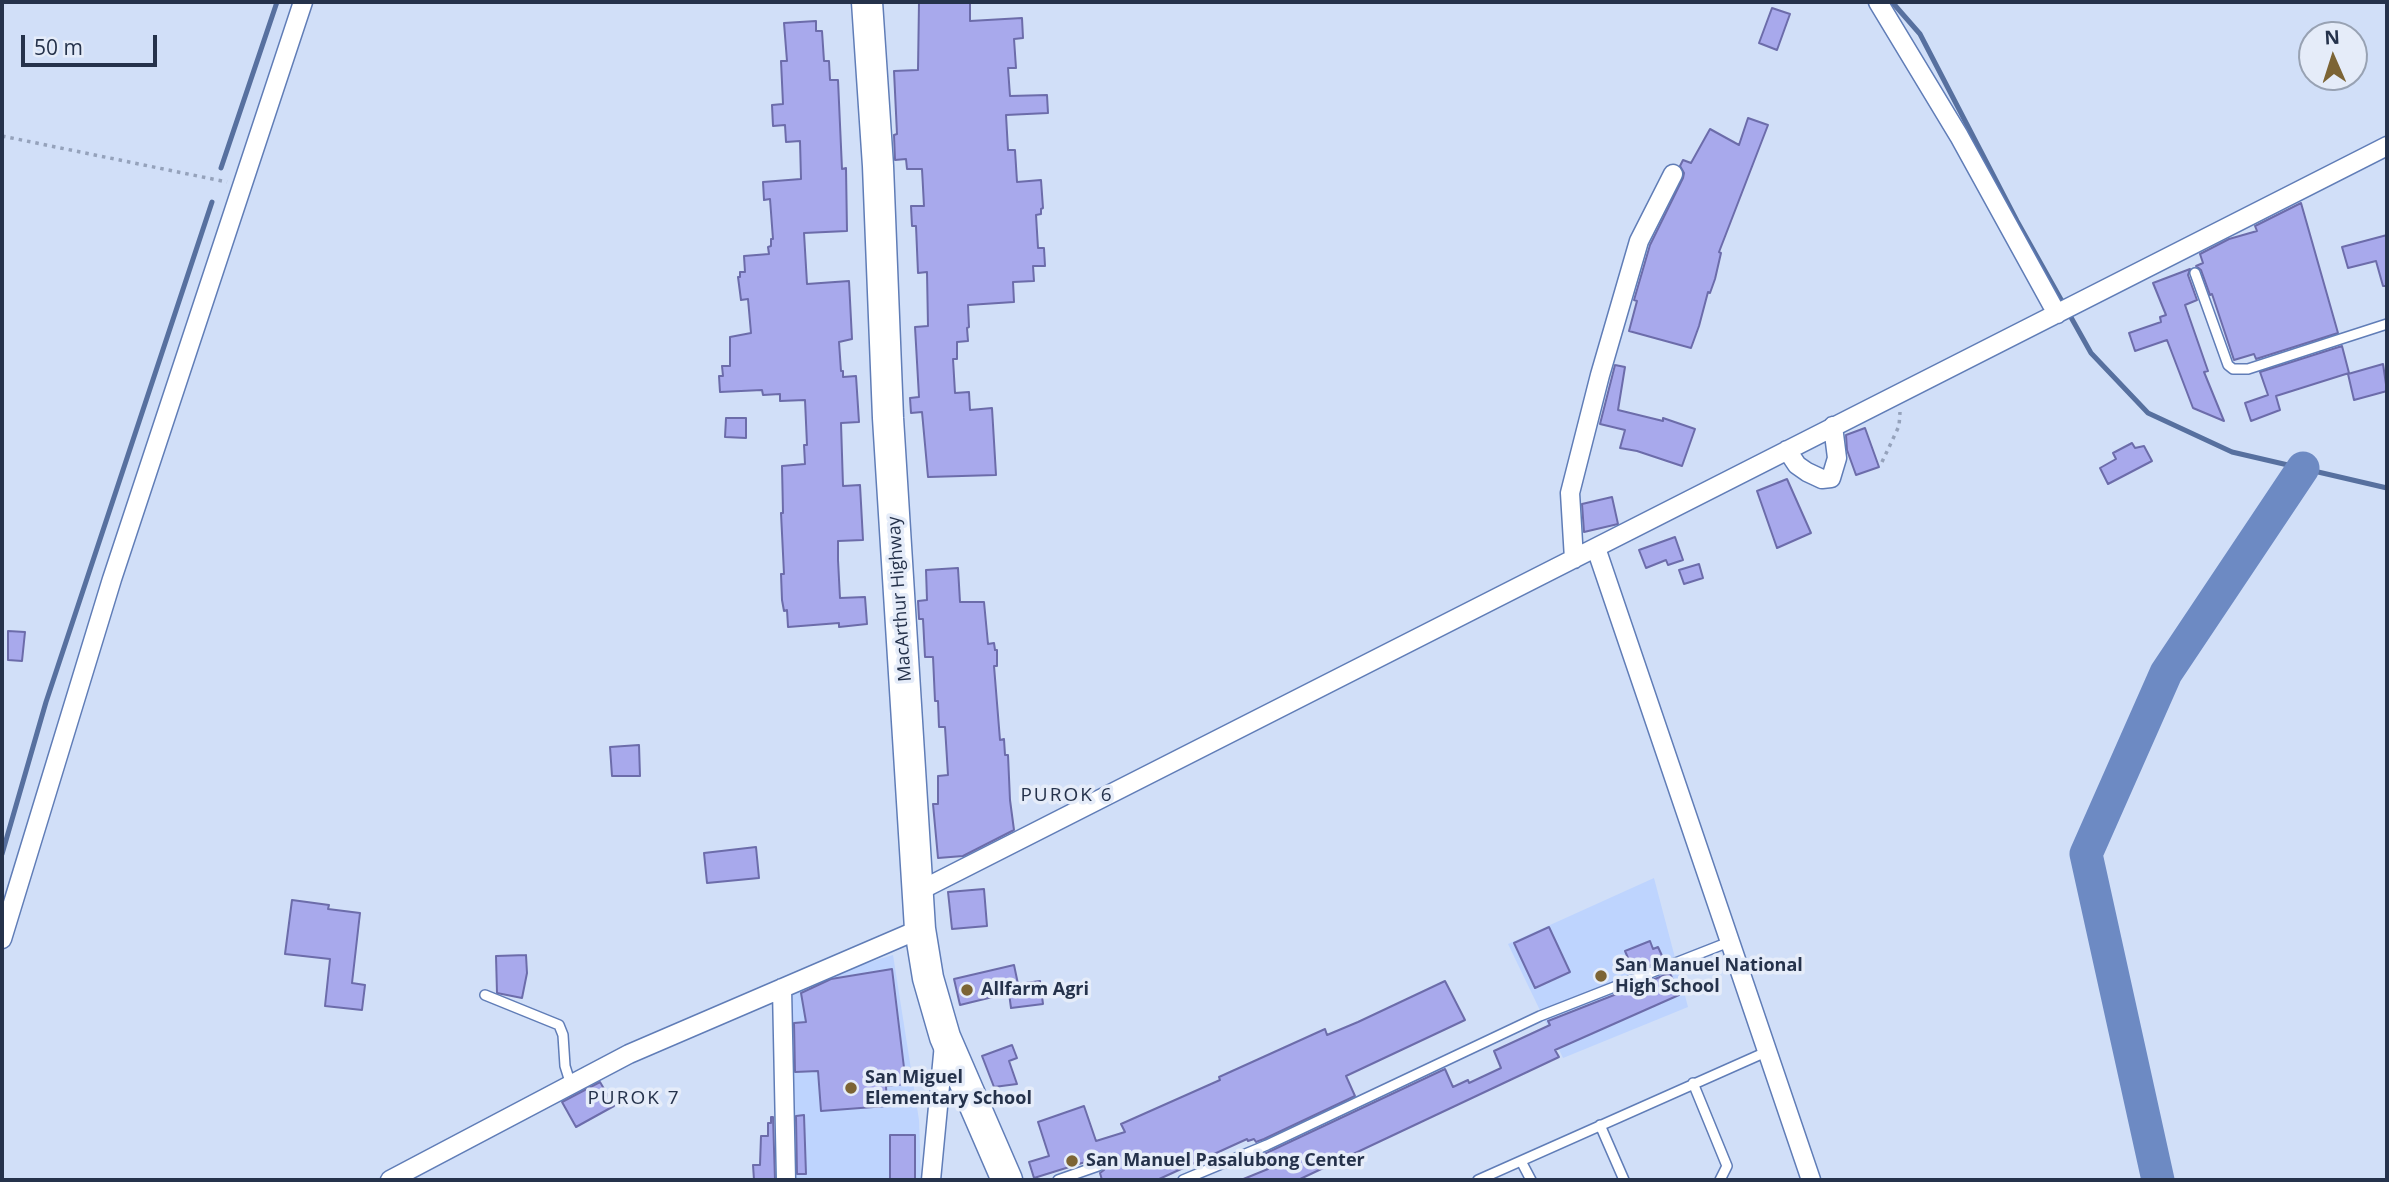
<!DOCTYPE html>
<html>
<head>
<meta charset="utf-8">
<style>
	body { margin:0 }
	#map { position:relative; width:2389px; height:1182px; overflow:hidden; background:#d1dff8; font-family:"Open Sans",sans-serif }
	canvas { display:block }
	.frame { position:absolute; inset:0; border:4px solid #25324b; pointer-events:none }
	.north { position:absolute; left:2298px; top:21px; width:70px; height:70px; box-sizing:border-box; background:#e5ecf9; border:2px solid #98a2b3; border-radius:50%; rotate:357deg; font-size:19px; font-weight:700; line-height:28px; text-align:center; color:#25324b }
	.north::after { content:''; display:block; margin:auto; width:24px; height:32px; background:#7c6435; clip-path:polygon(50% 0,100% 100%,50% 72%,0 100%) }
	.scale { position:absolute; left:21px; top:35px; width:136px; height:32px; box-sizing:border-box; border:4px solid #25324b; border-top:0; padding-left:9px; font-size:21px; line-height:24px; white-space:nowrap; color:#25324b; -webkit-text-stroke:5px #e5ecf9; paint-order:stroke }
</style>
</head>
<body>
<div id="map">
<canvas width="2389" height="1182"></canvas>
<div class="frame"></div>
<div class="north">N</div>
<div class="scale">50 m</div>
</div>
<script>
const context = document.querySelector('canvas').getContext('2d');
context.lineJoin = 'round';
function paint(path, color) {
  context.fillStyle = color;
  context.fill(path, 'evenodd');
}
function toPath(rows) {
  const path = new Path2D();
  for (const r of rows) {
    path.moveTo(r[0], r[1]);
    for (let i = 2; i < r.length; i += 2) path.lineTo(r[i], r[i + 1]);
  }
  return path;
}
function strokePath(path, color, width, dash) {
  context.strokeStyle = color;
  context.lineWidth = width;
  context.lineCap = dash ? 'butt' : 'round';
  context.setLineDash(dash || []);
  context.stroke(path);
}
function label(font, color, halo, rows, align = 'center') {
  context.font = font + ' "Open Sans",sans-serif';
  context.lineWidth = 7;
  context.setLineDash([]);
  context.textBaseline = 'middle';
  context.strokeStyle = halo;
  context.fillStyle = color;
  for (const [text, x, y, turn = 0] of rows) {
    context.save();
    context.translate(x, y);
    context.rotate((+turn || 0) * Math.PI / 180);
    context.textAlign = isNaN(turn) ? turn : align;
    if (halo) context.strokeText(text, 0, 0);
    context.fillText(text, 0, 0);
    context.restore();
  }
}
const built = toPath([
	[1654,878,1688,1007,1563,1058,1508,944],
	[893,955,919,1120,921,1180,791,1180,783,988]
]);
const stream = toPath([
	[1892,2,1920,34,2017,221,2091,353,2148,413,2232,452,2387,488],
	[221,168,277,2],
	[2,854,46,702,212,202]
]);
const river = toPath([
	[2158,1180,2086,854,2166,673,2303,468]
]);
const building = toPath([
	[919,2,970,2,970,21,1022,18,1023,38,1014,39,1016,68,1008,68,1010,96,1047,95,1048,113,1006,115,1008,150,1015,150,1017,182,1041,180,1043,208,1041,209,1041,214,1036,215,1038,248,1044,248,1045,266,1033,266,1034,281,1013,282,1014,302,968,305,969,327,967,328,968,341,957,342,957,359,953,359,955,393,969,392,970,410,992,408,996,475,928,477,922,412,911,413,910,398,919,397,915,327,928,326,927,272,918,273,916,226,912,226,911,206,924,206,922,169,907,169,906,159,895,160,894,135,897,134,894,71,918,70,919,2],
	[1772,8,1790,14,1777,50,1759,43,1772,8],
	[816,21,816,31,822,31,824,61,829,61,830,80,838,80,842,169,846,168,847,231,804,233,807,284,849,281,852,339,839,342,841,371,843,371,843,377,856,376,859,422,841,423,843,486,860,485,863,540,838,541,838,560,840,598,865,597,867,624,839,627,839,623,788,627,787,610,784,611,782,600,781,574,784,574,781,513,783,513,782,466,805,464,804,445,807,445,805,400,780,401,780,394,763,395,762,390,720,392,719,376,723,376,722,366,730,366,730,337,751,333,748,299,741,300,738,277,740,277,740,272,745,272,744,256,769,254,768,247,771,246,771,239,773,239,770,199,764,200,763,182,801,179,800,141,786,142,785,125,773,126,772,105,783,104,781,61,787,61,784,23,816,21],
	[1748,118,1768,125,1719,252,1721,253,1715,279,1710,293,1708,292,1699,326,1691,348,1629,331,1637,301,1634,300,1650,245,1683,178,1684,173,1680,166,1683,160,1691,163,1710,129,1739,145,1748,118],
	[2301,203,2338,333,2256,359,2254,354,2234,360,2212,294,2210,295,2201,270,2196,266,2203,263,2200,254,2229,239,2257,231,2255,226,2301,203],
	[2387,235,2387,286,2383,286,2376,261,2348,268,2342,247,2387,235],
	[2190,269,2188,275,2197,300,2185,305,2208,371,2204,372,2224,421,2193,408,2167,340,2135,351,2129,333,2161,322,2160,317,2166,315,2153,283,2190,269],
	[2342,346,2349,373,2276,396,2280,410,2251,421,2245,403,2268,395,2260,372,2342,346],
	[2383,364,2387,391,2354,400,2348,374,2383,364],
	[1615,365,1625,367,1618,410,1663,421,1663,418,1695,429,1682,466,1637,451,1620,448,1625,430,1600,424,1615,365],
	[726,418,746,418,746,438,725,437,726,418],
	[1865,428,1879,467,1856,475,1847,450,1846,435,1865,428],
	[2132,443,2135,448,2144,446,2152,461,2108,484,2100,468,2116,459,2113,453,2132,443],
	[1787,479,1811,533,1777,548,1757,491,1787,479],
	[1612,497,1618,524,1584,532,1582,504,1612,497],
	[1675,537,1683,560,1668,565,1666,560,1646,568,1639,550,1675,537],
	[1699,564,1703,578,1684,584,1679,570,1699,564],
	[958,568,960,602,984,602,988,644,994,643,995,650,997,650,997,666,994,666,1000,740,1004,739,1005,755,1008,755,1010,800,1014,830,963,856,938,858,933,804,938,804,938,776,948,775,945,727,939,727,938,701,935,701,933,657,925,657,923,619,919,619,918,601,927,600,926,570,958,568],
	[8,631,25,632,22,661,8,660,8,631],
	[639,745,640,776,612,776,610,747,639,745],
	[756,847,759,878,707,883,704,853,756,847],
	[984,889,987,926,952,929,948,892,984,889],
	[292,900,329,905,328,909,360,913,352,983,365,985,362,1010,325,1006,330,959,285,954,292,900],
	[1549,927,1570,972,1535,988,1514,943,1549,927],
	[1650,941,1653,949,1658,947,1664,960,1634,972,1625,951,1650,941],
	[526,955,527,973,522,998,497,993,496,956,526,955],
	[1014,965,1018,984,1040,981,1043,1004,1011,1008,1009,993,960,1005,954,979,1014,965],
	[892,969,906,1084,886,1086,887,1106,821,1111,818,1071,795,1072,794,1023,806,1022,801,993,831,979,892,969],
	[1670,973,1679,995,1555,1050,1559,1057,1298,1180,1241,1180,1268,1169,1262,1155,1445,1069,1453,1087,1468,1080,1469,1083,1501,1068,1494,1051,1550,1025,1548,1021,1670,973],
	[1445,981,1465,1020,1346,1076,1355,1096,1264,1139,1256,1142,1254,1139,1248,1141,1247,1139,1157,1180,1102,1180,1100,1173,1104,1170,1105,1164,1102,1160,1095,1159,1034,1178,1029,1162,1049,1156,1038,1122,1084,1106,1096,1141,1125,1132,1121,1124,1220,1080,1219,1077,1325,1029,1327,1035,1358,1022,1445,981],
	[1012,1045,1017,1058,1009,1061,1017,1084,994,1087,982,1056,1012,1045],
	[600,1082,614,1106,576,1127,562,1102,600,1082],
	[804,1115,806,1174,797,1174,796,1116,804,1115],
	[771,1117,773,1117,775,1180,754,1180,753,1165,760,1165,761,1136,768,1136,768,1123,771,1123,771,1117],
	[890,1135,915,1135,915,1180,890,1180,890,1135]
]);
const path = toPath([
	[2,136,227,182],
	[1882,462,1899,426,1900,412]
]);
const service = toPath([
	[2195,273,2228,365,2233,369,2248,369,2387,324],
	[485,995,559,1025,563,1035,565,1066,571,1085],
	[1693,1083,1727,1166,1720,1180],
	[1600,1125,1624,1180],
	[1521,1161,1531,1180],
	[1058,1180,1098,1166],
	[1183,1180,1267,1145,1540,1016,1729,942],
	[1478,1180,1766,1052]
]);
const minor = toPath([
	[1878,2,1959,136,2057,314],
	[1787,450,1797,465,1807,472,1822,479,1831,478,1837,458,1833,426],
	[1596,548,1811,1180],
	[1574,559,1570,493,1600,375,1639,241,1673,174],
	[917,892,2387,146],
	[2,939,112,579,303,2],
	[782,988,786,1180],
	[390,1180,629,1054,920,929],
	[931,1180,944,1044]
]);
const trunk = toPath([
	[867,2,878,166,888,418,920,929,928,978,945,1037,1007,1180]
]);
const markers = [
	[1601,976,7,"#7c6435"],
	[967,990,7,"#7c6435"],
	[851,1088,7,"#7c6435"],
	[1072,1161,7,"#7c6435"]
];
const streetNames = [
	["MacArthur Highway",900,599,-94]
];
const poiNames = [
	["San Manuel National",1615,966],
	["High School",1615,987],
	["Allfarm Agri",981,990],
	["San Miguel",865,1078],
	["Elementary School",865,1099],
	["San Manuel Pasalubong Center",1086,1161]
];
const neighbourhoodNames = [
	["PUROK 6",1067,796],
	["PUROK 7",634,1099]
];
paint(built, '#bed4fe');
strokePath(stream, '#57709f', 5);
strokePath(river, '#6d8ac3', 33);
paint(building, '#a8a9ec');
strokePath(building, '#6c6caa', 2);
strokePath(service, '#607db7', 12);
strokePath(minor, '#607db7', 21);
strokePath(trunk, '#607db7', 33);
strokePath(path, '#95a2bb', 3.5, [3.5, 5]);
strokePath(service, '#fff', 9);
strokePath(minor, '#fff', 18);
strokePath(trunk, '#fff', 30);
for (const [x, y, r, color] of markers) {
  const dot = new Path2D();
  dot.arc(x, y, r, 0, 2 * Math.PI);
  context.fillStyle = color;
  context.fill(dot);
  strokePath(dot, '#e5ecf9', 2.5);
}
label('18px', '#25324b', '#e5ecf9', streetNames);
label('bold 18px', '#25324b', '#e5ecf9', poiNames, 'left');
context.letterSpacing = '2px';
label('19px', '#25324b', '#e5ecf9', neighbourhoodNames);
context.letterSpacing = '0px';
</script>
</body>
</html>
